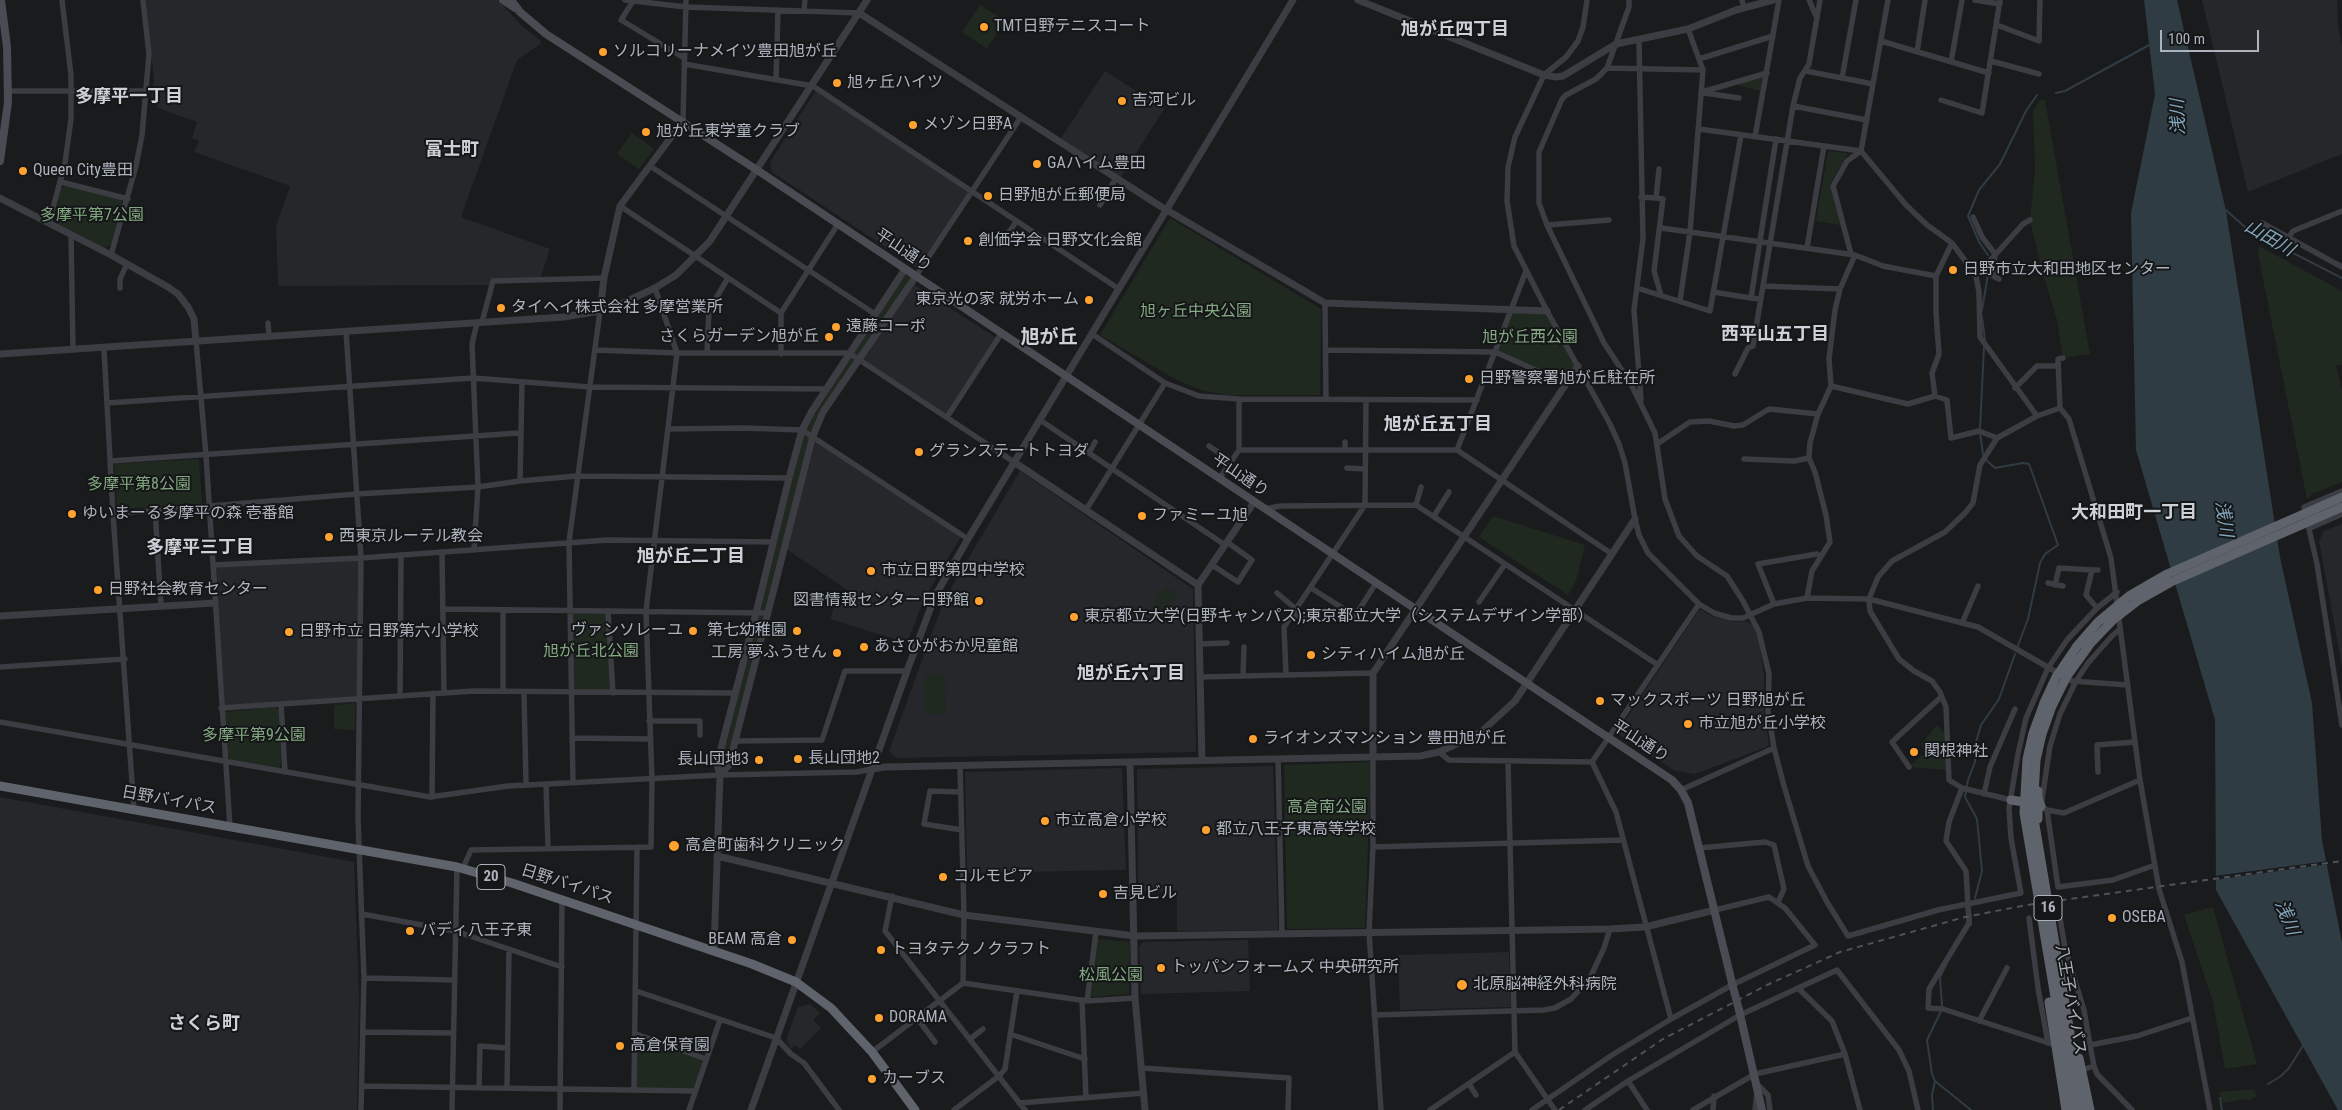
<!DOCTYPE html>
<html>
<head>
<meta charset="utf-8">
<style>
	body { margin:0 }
	#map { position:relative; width:2342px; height:1110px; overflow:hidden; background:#1a1b1d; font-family:"Roboto Condensed",sans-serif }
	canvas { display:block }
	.scale { position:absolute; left:2160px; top:30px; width:99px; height:22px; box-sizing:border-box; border:2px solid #acb3bd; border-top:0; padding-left:6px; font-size:15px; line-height:18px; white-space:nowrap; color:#acb3bd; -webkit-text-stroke:4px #151618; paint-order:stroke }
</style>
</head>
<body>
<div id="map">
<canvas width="2342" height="1110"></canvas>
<div class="scale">100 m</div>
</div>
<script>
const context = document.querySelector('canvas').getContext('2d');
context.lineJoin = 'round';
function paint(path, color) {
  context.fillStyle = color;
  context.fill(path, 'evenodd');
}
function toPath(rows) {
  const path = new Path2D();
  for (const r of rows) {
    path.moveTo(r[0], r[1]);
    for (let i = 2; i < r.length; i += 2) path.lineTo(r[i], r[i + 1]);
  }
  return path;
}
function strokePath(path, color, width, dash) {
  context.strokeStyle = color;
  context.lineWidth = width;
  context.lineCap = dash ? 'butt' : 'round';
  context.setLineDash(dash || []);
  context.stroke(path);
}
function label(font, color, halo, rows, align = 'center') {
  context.font = font + ' "Roboto Condensed","Noto Sans JP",sans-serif';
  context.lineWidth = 4;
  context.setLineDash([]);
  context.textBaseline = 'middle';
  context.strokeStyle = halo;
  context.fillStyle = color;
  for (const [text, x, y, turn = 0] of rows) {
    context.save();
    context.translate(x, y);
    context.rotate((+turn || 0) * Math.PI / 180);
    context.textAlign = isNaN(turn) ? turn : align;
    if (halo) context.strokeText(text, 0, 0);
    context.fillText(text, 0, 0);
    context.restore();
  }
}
const built = toPath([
	[146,0,498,0,523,27,541,41,540,44,517,60,461,217,550,249,540,279,493,281,490,285,278,286,276,226,290,186,194,152,199,141,192,138,197,122,158,108,151,97,154,81],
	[2202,0,2337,0,2338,26,2342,47,2342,154,2248,192],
	[1105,71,1164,109,1121,177,1061,138],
	[817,89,972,192,920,270,772,172,770,162],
	[913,284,998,339,947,417,862,361],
	[817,438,962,535,924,599,907,643,830,619,837,597,855,595,786,549],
	[1020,471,1193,589,1196,752,896,758,889,751,944,600],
	[2342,524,2342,666,2319,541,2324,531],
	[361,558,360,699,221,708,213,565],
	[1699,610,1702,610,1711,616,1735,622,1746,621,1752,624,1758,636,1764,675,1764,710,1769,746,1695,774,1675,771,1618,734,1618,731],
	[1273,766,1278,930,1177,931,1177,892,1138,891,1137,769],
	[1120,768,1122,769,1126,870,967,873,965,772],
	[0,797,354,862,359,997,357,1110,0,1110],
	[1248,940,1250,991,1141,994,1139,948,1143,942],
	[1509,952,1511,1007,1400,1010,1398,955],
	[810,1004,820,1013,813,1020,821,1028,800,1049,795,1045,791,1049,786,1040,798,1007]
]);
const green = toPath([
	[980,5,1005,21,987,49,962,32],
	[1762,77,1760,91,1734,84],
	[2040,100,2045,100,2090,354,2063,358,2057,320,2042,271,2030,220,2035,170,2033,111],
	[632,133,654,149,639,169,617,154],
	[1828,151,1848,153,1830,184,1840,225,1816,221],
	[67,186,121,199,123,204,111,245,104,248,57,223,55,219,61,188],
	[1170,218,1321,309,1320,395,1226,395,1201,390,1177,380,1100,335],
	[2259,246,2342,291,2342,365,2336,366,2342,391,2342,482,2312,494,2307,499,2258,254],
	[905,269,916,276,823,412,813,436,729,765,720,775,717,764,802,430],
	[1511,311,1547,311,1578,366,1565,383,1495,352],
	[199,459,202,504,117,509,114,464],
	[1493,516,1585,545,1576,581,1568,595,1479,537],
	[1165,586,1178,594,1159,623,1147,615],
	[570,611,608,611,613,693,572,693],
	[945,674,946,714,925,714,924,675],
	[355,703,355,730,334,729,334,705],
	[275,707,279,710,281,766,279,768,230,759,228,756,225,712],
	[1937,725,1947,736,1947,770,1909,767,1924,754,1921,744],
	[1371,762,1365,928,1287,929,1284,765],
	[2213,907,2257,1064,2225,1069,2213,1002,2184,915],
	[1097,939,1130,942,1129,994,1090,997],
	[636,1034,706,1059,695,1091,634,1090],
	[2254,1089,2257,1096,2248,1101,2246,1099,2222,1103,2219,1092]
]);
const water = toPath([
	[2144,0,2177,0,2226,211,2280,557,2312,703,2322,840,2342,943,2342,1110,2338,1110,2216,890,2215,720,2136,450,2131,213,2155,94]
]);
const pier = toPath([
	[2328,861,2329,864,2214,880,2214,876]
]);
const stream = toPath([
	[2056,93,2065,91,2151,44],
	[2226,210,2246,228,2258,235,2342,278],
	[1988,255,1979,242,1968,216,1979,190,2000,164,2026,111,2037,95],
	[1982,310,1990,263],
	[1982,317,1985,340],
	[1980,429,1984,347],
	[1980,433,1983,454],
	[1986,460,1995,468,2023,463,2029,464,2058,545,2045,554,2040,563,2028,619,2017,648],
	[1975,898,1982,871,1977,819,1965,797,1968,780,1975,762,1976,742,1981,725,1999,699,2015,654],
	[1971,925,1971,915],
	[1942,1006,1940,977,1946,965],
	[1941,1011,1927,1040,1932,1074,1935,1081,1971,1110],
	[2268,1084,2281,1076,2289,1068,2304,1044],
	[2220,1098,2222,1110],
	[1933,1110,1932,1095,1935,1081]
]);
const minor = toPath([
	[625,0,686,7,859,13],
	[1587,0,1583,27,1578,41,1566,57,1544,75,1515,137,1508,167,1507,201,1514,246,1547,311,1610,424,1619,444,1625,463,1635,519,1639,535,1648,553,1699,604,1714,613,1731,618,1743,618,1774,604,1807,598,1869,599,1978,627,2072,681,2128,685],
	[1629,0,1629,7,1607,68,1596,79,1566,95,1562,99,1539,152,1539,203,1547,225,1604,343,1631,384,1655,433,1665,499,1679,536,1697,556,1727,576,1743,601,1759,632,1769,674,1768,711,1774,748,1784,786,1808,866,1827,902,1848,936,1938,910,2021,893,2011,838,2009,808,2018,754,2026,718,2048,668,2067,640,2097,608,2117,592],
	[1742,0,1744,8],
	[1809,0,1816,16],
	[1975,0,2000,4],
	[633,1,621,20,684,58],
	[804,10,805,0],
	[1997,25,2039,41,2040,0],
	[1639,41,1643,239,1634,310,1641,400],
	[1881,41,1989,73],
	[1917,52,1925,0],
	[1699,59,1773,36],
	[1991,61,2039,74],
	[1951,62,1962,0],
	[684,64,813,86,1119,289],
	[1607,68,1703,70],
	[1806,71,1873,84],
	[1842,78,1856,0],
	[776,80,778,10],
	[8,91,147,91],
	[1702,92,1767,73],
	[1704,93,1739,98],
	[1941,100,1982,113,2000,0],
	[1793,106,1867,120],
	[683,121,686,0],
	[1699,129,1861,151,1906,205,1927,225,1952,243,1969,266,1976,276,1979,292,1980,337,2037,416,2060,408],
	[1755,137,1779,0],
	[650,166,875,314],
	[1659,169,1656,198,1663,199,1654,271,1661,295],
	[61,182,128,199],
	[1641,197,1656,198],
	[1100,205,1116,178],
	[620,206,781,313],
	[1973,217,1982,237,1995,254,1993,276,1999,279],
	[49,223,65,163,71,119,71,75,62,0],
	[2262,223,2342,267],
	[1547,225,1609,220],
	[1661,228,1855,255,1883,266,1936,276],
	[71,235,73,350],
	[2288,238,2293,231,2342,211],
	[1952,243,1936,276,1936,312,1939,354,1932,373,1935,396,1947,400,1951,438,1979,431,1997,438],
	[1000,245,1016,222],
	[1807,248,1824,146],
	[1851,254,1833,186,1847,161,1861,151,1888,0],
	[111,255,136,166,142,135,149,54,143,0],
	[916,276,1021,117],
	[1976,276,2023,224,2030,220],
	[1763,286,1840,289],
	[120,288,120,279,127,264],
	[1637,288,1710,311,1741,135],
	[1713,292,1751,298],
	[1760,299,1751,298,1776,139],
	[1680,301,1690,232,1703,70,1688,29],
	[1325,303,1326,399],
	[482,322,493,281,604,278],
	[268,323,269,336],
	[346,331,361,558,358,819,364,978,361,1110],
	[1092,334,1165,383,1199,396,1239,399,1477,400],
	[196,341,206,455,230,827],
	[104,349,113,514,134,810],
	[596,350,677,353,849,353,1014,462],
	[1326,350,1495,352,1565,383],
	[707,353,709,310,728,278],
	[781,354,781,313,838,224],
	[2063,358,2058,359,2060,408,2069,419,2111,558,2140,780,2159,889,2182,962,2210,1110],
	[1735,374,1748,348,1753,346,1793,106,1800,78,1809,64,1820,0],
	[1831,386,1908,404,1935,396],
	[2015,388,2037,366,2058,366],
	[107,403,473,378,590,387,825,389],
	[947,417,1001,334],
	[1040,420,1225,545],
	[669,429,743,428,802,430,968,539],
	[1657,444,1690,422,1709,421,1734,426,1743,425,1769,409,1818,414],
	[1209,446,1231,461],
	[1239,450,1457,450,1612,554],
	[1345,450,1345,442],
	[1457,450,1526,271],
	[1089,453,1095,442],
	[1744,459,1794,461,1809,458],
	[110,461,519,433],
	[1347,468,1365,469],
	[1219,479,1239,450,1239,399],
	[520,481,522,383],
	[2342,491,2304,507,2317,564,2342,725],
	[1416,505,1421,487],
	[1264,509,1281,506,1416,505,1658,665],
	[155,510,161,606],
	[1086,510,1165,383],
	[113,514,356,494,478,487,520,481,577,476,789,478],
	[1434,516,1449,492],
	[2310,528,2342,514],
	[474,550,478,487,472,344,477,323],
	[442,552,444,693],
	[213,565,361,558,608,540,773,542],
	[1212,565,1238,582,1252,560,1227,542],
	[2048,583,2063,586],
	[2055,585,2059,568,2092,570],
	[1311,588,1355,616,1376,583],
	[1277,593,1296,609],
	[1807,598,1812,571,1830,542,1826,515,1815,472,1809,458,1810,443,1818,414,1831,386,1829,359,1835,310,1840,289,1855,255],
	[1479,602,1505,564],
	[1774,604,1758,564,1817,554,1820,556],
	[2097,608,2086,595,2092,570,2098,570],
	[445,609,767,613],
	[503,610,503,691],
	[608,611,613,693],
	[1293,614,1307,620],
	[1962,623,1978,586],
	[2120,629,2112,636,2088,663,2076,681,2060,714,2050,746,2041,806,2047,810,2064,813,2140,780],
	[1200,644,1227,643],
	[0,667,125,659],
	[1286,674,1284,627,1365,505,1366,400],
	[1243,676,1244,647],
	[1200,677,1373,673],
	[524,692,526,785],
	[400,696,401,555],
	[281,704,285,772],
	[221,708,474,691,734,693],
	[649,721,700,721,700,735],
	[0,722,430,797,508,786,720,775,857,772,872,769],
	[572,738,649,739],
	[735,741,822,740,845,671,907,671],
	[1439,752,1449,760,1592,762],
	[1373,756,1373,847,1369,932,1381,1110],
	[1278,759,1282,933],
	[1508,761,1515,1052,1555,1110],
	[960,766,964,915,963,983],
	[1909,767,1892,742,1941,697],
	[2098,772,2097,745,2135,742],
	[573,783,569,542,600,311],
	[546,785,548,848],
	[1962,788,1949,822,1946,841,1966,871,1969,923,1929,989,1928,1008,1943,1009,2055,1045],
	[1681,790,1774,748],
	[961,792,930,791,924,824,962,830],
	[1984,794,1990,767,2015,709],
	[432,797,433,693],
	[2011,800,1962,788,1949,780,1946,707,1940,692,1932,681,1914,671,1899,659,1870,611,1869,599,1878,577,1892,561,1945,532,1965,513,1973,503,1980,465,1997,438,2037,416],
	[2047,810,2058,887,2113,880,2155,865],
	[1373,847,1623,840],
	[1699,848,1765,842,1774,845,1784,889,1778,902],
	[463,868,471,850,651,847,652,780,646,611,677,353,655,288],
	[892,896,885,931,1025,1110],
	[2059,912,2065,948,2084,1010,2090,1045],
	[362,914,455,931,562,967],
	[2029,918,2038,988,2048,1043],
	[364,978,454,980],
	[963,983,1087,1001,1135,998],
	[1798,988,1832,1021,1845,1054,1860,1110],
	[636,991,776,1038,791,1054,804,1063,839,1110],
	[1082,1000,1086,1098],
	[1087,1001,1096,932],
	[1374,1015,1544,1010,1555,1008,1571,999,1590,978,1604,948,1610,929],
	[917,1018,935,1042],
	[1671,1019,1616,812,1592,762,1699,604],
	[1979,1021,2007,968],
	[363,1032,453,1033],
	[636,1034,706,1059],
	[1010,1034,1085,1059],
	[970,1039,983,1029],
	[872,1052,963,983],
	[2094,1066,2090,1045,2137,1036,2192,1018],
	[1142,1068,1289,1078,1288,1110],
	[2082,1070,2094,1066,2097,1074,2132,1110],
	[1628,1081,1647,1110],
	[1469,1084,1476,1095],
	[1758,1085,1768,1095,1770,1110],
	[362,1086,695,1091],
	[479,1088,480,1046,507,1048],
	[507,1088,509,949],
	[634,1090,637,847],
	[1019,1103,1144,1093],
	[452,1110,457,867],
	[560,1110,562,900],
	[689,1110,720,1020],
	[954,1110,999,1076,1005,1069,1017,991],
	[1430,1110,1515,1052],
	[1532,1110,1612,1055,1671,1019,1732,985,1815,945,1785,908,1769,897,1715,910],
	[1585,1110,1628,1081,1740,1015,1837,970,1899,1050,1909,1071,1918,1110],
	[1693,1110,1755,1074,1845,1054],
	[1713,1110,1714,1096],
	[1755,1110,1757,1092]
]);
const tertiary = toPath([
	[1358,0,1544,75,1556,77,1563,76,1616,44,1688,29,1736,10,1773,0],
	[859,13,1160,206,1325,303,1547,311],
	[0,198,111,255,168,287,178,294,188,307,194,319,196,341],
	[600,311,604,278,620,206,683,121],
	[0,354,564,317,600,311,621,304,655,288,676,275,710,241,867,0],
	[1014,462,1198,585],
	[0,616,215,603],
	[1373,756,1373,673,1578,366],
	[1202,760,1198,585,1254,502],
	[1130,762,1135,998,1145,1110],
	[872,769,885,767,1420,756,1439,752,1480,733,1515,701,1635,519],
	[720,775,729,765,813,436,823,412,916,276],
	[717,856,964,915,1135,936,1610,929,1645,927,1715,910],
	[714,951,720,775,717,764,756,613,789,478,802,430,812,411,905,269],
	[751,1110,907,671,935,596,968,539,1293,0]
]);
const secondary = toPath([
	[503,0,515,8],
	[511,0,520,12,546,34,757,170,1672,780,1681,790,1688,803,1733,987],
	[0,161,8,102,7,47,1,0],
	[1739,1010,1762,1110]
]);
const trunk = toPath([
	[2044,703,2033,733,2027,759,2024,813,2074,1110],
	[2052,706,2042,734,2036,760,2033,813,2083,1110],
	[0,786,457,867,512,883,752,964,796,982,831,1008,872,1052,915,1110],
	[2038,791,2038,798,2041,806,2038,810,2038,819],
	[2011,800,2024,802],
	[2049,1002,2066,1110],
	[2079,1058,2090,1110]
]);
const rail = toPath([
	[1559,1110,1663,1039,1767,985,1840,952,1965,917,2027,905,2342,861]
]);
const secondaryBridge = toPath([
	[1733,987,1739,1010]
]);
const trunkBridge = toPath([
	[2044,703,2056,677,2077,646,2098,622,2129,596,2167,574,2342,497],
	[2052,706,2067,676,2090,644,2113,620,2139,600,2171,582,2342,507]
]);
const markers = [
	[984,27,5,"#ffa230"],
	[603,52,5,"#ffa230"],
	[837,83,5,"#ffa230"],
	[1122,101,5,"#ffa230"],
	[913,125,5,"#ffa230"],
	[646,132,5,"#ffa230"],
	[1037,164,5,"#ffa230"],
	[23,171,5,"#ffa230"],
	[988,196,5,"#ffa230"],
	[968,241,5,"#ffa230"],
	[1953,270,5,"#ffa230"],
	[1089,300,5,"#ffa230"],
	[501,308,5,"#ffa230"],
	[836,327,5,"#ffa230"],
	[829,337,5,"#ffa230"],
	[1469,379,5,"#ffa230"],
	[919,452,5,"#ffa230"],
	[72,514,5,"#ffa230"],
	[1142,516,5,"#ffa230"],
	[329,537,5,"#ffa230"],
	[871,571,5,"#ffa230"],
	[98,590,5,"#ffa230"],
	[979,601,5,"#ffa230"],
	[1074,617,5,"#ffa230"],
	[693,631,5,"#ffa230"],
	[797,631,5,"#ffa230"],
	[289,632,5,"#ffa230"],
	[864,647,5,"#ffa230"],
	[837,653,5,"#ffa230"],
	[1311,655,5,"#ffa230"],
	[1600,701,5,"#ffa230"],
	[1688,724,5,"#ffa230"],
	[1253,739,5,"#ffa230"],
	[1914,752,5,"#ffa230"],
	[798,759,5,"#ffa230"],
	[759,760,5,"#ffa230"],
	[1045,821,5,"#ffa230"],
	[1206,830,5,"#ffa230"],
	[674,846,6,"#ffa230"],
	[943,877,5,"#ffa230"],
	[1103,894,5,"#ffa230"],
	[2112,918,5,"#ffa230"],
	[410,931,5,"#ffa230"],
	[792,940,5,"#ffa230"],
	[881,950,5,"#ffa230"],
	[1161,968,5,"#ffa230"],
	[1462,985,6,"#ffa230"],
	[879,1018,5,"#ffa230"],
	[620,1046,5,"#ffa230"],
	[872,1079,5,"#ffa230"]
];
const shields = [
	[491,877,28],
	[2048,908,28]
];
const shieldNames = [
	["20",491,877],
	["16",2048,908]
];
const poiNames = [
	["TMT日野テニスコート",994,27],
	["ソルコリーナメイツ豊田旭が丘",613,52],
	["旭ヶ丘ハイツ",847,83],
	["吉河ビル",1132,101],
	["メゾン日野A",923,125],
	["旭が丘東学童クラブ",656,132],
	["GAハイム豊田",1047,164],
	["Queen City豊田",33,171],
	["日野旭が丘郵便局",998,196],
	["創価学会 日野文化会館",978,241],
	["日野市立大和田地区センター",1963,270],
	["東京光の家 就労ホーム",1079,300,"right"],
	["タイヘイ株式会社 多摩営業所",511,308],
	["遠藤コーポ",846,327],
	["さくらガーデン旭が丘",819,337,"right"],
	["日野警察署旭が丘駐在所",1479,379],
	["グランステートトヨダ",929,452],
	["ゆいまーる多摩平の森 壱番館",82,514],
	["ファミーユ旭",1152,516],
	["西東京ルーテル教会",339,537],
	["市立日野第四中学校",881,571],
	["日野社会教育センター",108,590],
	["図書情報センター日野館",969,601,"right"],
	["東京都立大学(日野キャンパス);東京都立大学（システムデザイン学部）",1084,617],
	["ヴァンソレーユ",683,631,"right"],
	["第七幼稚園",787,631,"right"],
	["日野市立 日野第六小学校",299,632],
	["あさひがおか児童館",874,647],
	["工房 夢ふうせん",827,653,"right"],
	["シティハイム旭が丘",1321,655],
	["マックスポーツ 日野旭が丘",1610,701],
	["市立旭が丘小学校",1698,724],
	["ライオンズマンション 豊田旭が丘",1263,739],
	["関根神社",1924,752],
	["長山団地2",808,759],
	["長山団地3",749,760,"right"],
	["市立高倉小学校",1055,821],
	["都立八王子東高等学校",1216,830],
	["高倉町歯科クリニック",685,846],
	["コルモピア",953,877],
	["吉見ビル",1113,894],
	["OSEBA",2122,918],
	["バディ八王子東",420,931],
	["BEAM 高倉",782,940,"right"],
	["トヨタテクノクラフト",891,950],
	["トッパンフォームズ 中央研究所",1171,968],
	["北原脳神経外科病院",1473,985],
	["DORAMA",889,1018],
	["高倉保育園",630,1046],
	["カーブス",882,1079]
];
const parkNames = [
	["多摩平第7公園",92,216],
	["旭ヶ丘中央公園",1196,312],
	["旭が丘西公園",1530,338],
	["多摩平第8公園",139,485],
	["旭が丘北公園",591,652],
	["多摩平第9公園",254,736],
	["高倉南公園",1327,808],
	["松風公園",1111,976]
];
const streetNames = [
	["平山通り",903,251,34],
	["平山通り",1240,476,34],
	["平山通り",1640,742,33],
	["日野バイパス",169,801,10],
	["日野バイパス",567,885,18],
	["八王子バイパス",2070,1000,80]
];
const neighbourhoodNames = [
	["旭が丘四丁目",1455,30],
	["多摩平一丁目",129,97],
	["富士町",452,150],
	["西平山五丁目",1775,335],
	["旭が丘五丁目",1438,425],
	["大和田町一丁目",2134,513],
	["多摩平三丁目",200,548],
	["旭が丘二丁目",691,557],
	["旭が丘六丁目",1131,674],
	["さくら町",204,1024]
];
const waterNames = [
	["浅川",2179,117,-92],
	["山田川",2269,239,30],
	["浅川",2223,519,82],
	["浅川",2286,918,68]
];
const quarterNames = [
	["旭が丘",1049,338]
];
paint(built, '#26272a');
paint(green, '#202920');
paint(water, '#2f3c43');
paint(pier, '#1a1b1d');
strokePath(stream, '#2f3c43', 2);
strokePath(minor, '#3b3d42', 5.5);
strokePath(tertiary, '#3b3d42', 7);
strokePath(secondary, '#494c52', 8);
strokePath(trunk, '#5f636b', 9);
strokePath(rail, '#4e5157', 2, [6, 5]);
strokePath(secondaryBridge, '#494c52', 8);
strokePath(trunkBridge, '#5f636b', 9);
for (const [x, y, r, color] of markers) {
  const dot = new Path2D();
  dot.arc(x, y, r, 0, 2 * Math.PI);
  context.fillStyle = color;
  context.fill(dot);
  strokePath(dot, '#151618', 2);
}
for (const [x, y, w] of shields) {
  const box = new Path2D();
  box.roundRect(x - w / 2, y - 12.5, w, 25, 4);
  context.fillStyle = '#151618';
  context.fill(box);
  strokePath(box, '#acb3bd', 1);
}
label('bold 15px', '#acb3bd', null, shieldNames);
label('16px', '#acb3bd', '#151618', poiNames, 'left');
label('16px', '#84a982', '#151618', parkNames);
label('16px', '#acb3bd', '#151618', streetNames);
label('bold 18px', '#cdd2d9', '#151618', neighbourhoodNames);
label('italic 18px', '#81a6ba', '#151618', waterNames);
label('bold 19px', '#cdd2d9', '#151618', quarterNames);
</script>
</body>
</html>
